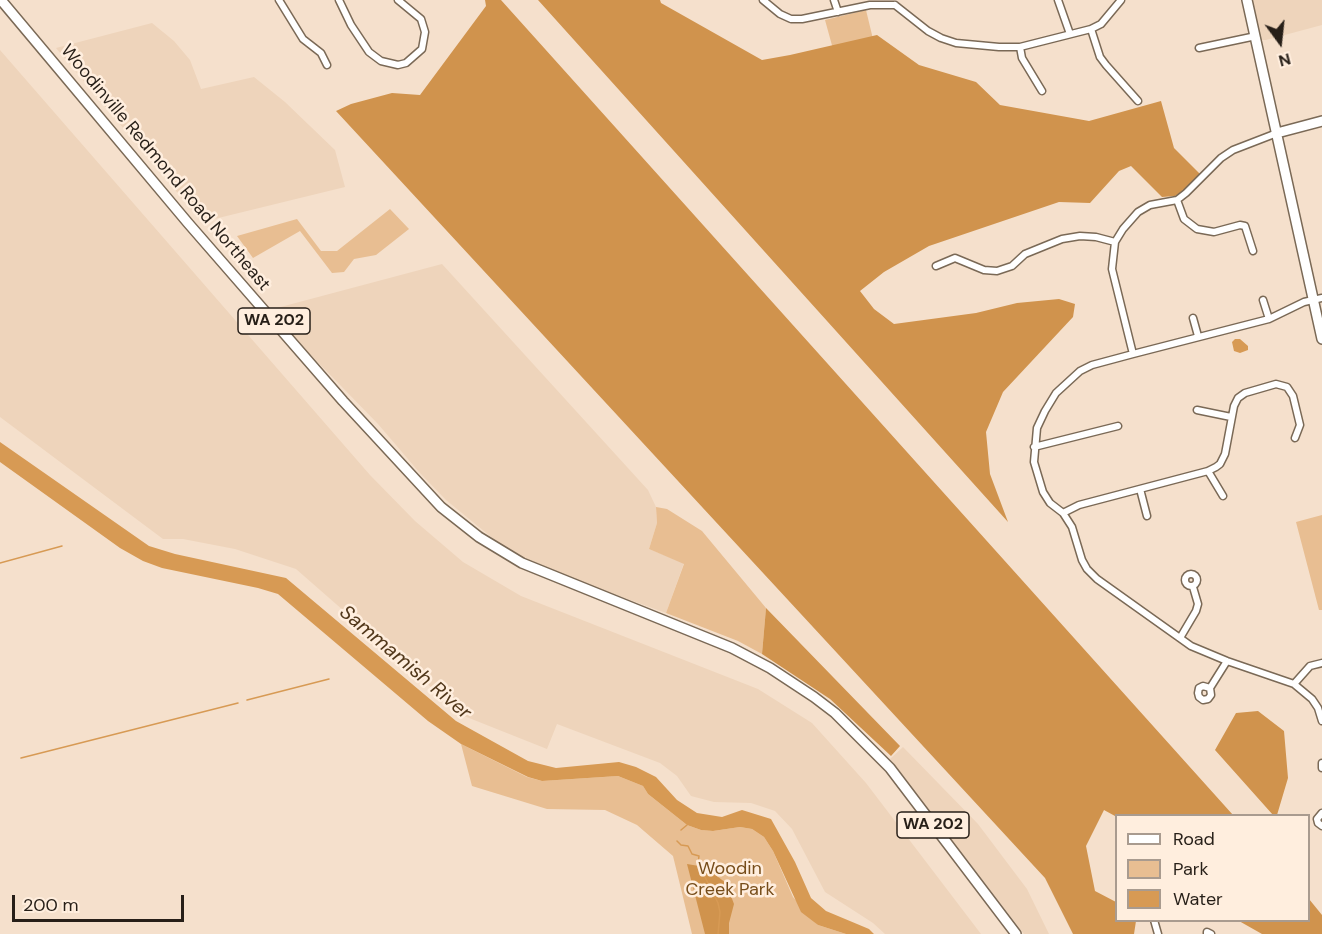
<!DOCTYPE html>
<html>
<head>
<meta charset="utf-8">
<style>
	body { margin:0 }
	#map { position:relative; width:1322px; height:934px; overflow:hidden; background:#f5e0cc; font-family:"DM Sans",sans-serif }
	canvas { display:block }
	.legend { position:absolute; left:1115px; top:814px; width:195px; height:108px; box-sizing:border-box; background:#ffeede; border:2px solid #a99b8f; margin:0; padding:8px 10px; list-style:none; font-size:18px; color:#271f18 }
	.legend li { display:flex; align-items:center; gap:12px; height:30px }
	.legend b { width:30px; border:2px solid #a99b8f }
	.north { position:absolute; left:1250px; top:12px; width:60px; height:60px; -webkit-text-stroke:4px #ffeede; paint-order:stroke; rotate:165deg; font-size:16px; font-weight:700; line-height:24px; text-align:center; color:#271f18 }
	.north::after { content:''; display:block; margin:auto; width:21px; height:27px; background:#271f18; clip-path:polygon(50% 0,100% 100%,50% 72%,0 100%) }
	.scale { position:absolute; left:12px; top:895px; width:172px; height:27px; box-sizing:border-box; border:3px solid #271f18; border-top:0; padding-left:8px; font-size:18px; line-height:21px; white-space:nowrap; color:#271f18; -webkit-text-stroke:4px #ffeede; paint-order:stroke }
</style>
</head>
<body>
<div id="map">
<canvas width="1322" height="934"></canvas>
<ul class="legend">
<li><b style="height:8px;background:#fff"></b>Road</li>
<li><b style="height:16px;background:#e8be92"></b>Park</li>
<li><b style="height:16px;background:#d79a54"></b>Water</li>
</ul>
<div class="north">N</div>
<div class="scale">200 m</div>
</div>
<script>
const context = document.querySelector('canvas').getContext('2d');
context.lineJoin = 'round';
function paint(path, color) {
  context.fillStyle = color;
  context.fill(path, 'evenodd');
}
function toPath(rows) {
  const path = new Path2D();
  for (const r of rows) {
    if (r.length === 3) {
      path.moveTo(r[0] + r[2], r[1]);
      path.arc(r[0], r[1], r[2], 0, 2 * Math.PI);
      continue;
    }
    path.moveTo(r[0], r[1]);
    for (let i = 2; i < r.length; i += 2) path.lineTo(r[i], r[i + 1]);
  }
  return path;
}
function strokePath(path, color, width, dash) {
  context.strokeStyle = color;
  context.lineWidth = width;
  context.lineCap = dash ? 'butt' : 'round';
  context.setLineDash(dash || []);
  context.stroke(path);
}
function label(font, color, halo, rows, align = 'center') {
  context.font = font + ' "DM Sans",sans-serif';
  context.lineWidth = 5;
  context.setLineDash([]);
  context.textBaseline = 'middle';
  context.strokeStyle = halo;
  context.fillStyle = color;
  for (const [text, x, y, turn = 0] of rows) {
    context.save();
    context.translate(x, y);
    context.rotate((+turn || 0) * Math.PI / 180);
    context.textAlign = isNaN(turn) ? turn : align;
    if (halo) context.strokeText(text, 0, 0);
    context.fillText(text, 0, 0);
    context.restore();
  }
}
const built = toPath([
	[1247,0,1322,0,1322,25,1266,40,1257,40],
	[152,23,174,41,190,60,201,89,254,77,285,102,335,150,345,187,202,222,56,48],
	[0,50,370,475,415,521,463,562,521,596,758,689,812,723,866,783,981,934,885,934,873,923,825,892,792,829,775,811,751,803,714,802,691,796,677,776,660,763,557,724,547,749,464,716,296,569,235,549,183,539,163,539,0,417],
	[442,264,648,490,656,507,657,523,649,549,684,563,666,613,581,582,525,558,501,545,446,500,419,472,378,424,305,349,273,309],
	[903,747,978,824,1027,889,1049,934,1024,934,890,759]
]);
const green = toPath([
	[866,10,873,39,833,49,825,20],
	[390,209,409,229,376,255,354,259,344,272,332,273,300,231,253,258,237,236,297,219,321,251,337,251],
	[656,507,667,509,702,531,766,608,762,654,738,641,666,613,684,564,649,549,657,523],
	[1322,515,1322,610,1319,610,1296,522],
	[461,744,527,777,542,781,618,776,643,786,648,794,687,825,701,830,713,831,740,827,752,829,764,837,773,851,793,897,818,925,846,934,692,934,673,856,637,825,605,810,547,809,472,786]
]);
const forest = toPath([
	[485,0,501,0,1233,815,1116,816,1116,820,1115,816,1104,810,1086,846,1095,891,1116,902,1116,920,1136,921,1134,934,1073,934,1045,878,336,111,351,104,392,93,420,95,486,6],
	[538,0,660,0,661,3,762,60,790,55,877,35,919,65,976,82,1000,105,1089,121,1161,101,1174,148,1200,174,1186,190,1175,196,1162,197,1131,166,1119,171,1090,203,1059,202,929,246,884,272,860,291,874,309,894,324,976,313,1017,303,1059,299,1075,304,1073,317,1003,392,986,432,990,474,1008,522],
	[766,608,900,746,891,756,830,699,762,654],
	[1258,711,1284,731,1288,778,1277,815,1273,815,1215,750,1236,713],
	[687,864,705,867,726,883,734,904,729,923,729,934,705,934],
	[1309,899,1322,915,1322,934,1262,934,1239,921,1308,920]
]);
const water = toPath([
	[1235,339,1240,339,1248,346,1248,350,1240,353,1234,351,1232,342],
	[0,442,149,546,175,554,286,578,456,721,528,761,556,768,619,762,636,767,656,777,677,800,697,813,722,817,742,810,771,819,795,862,811,898,826,911,869,929,874,934,846,934,818,925,801,912,773,851,764,837,752,829,740,827,713,831,701,830,687,825,648,794,643,786,618,776,542,781,528,777,461,744,428,721,278,594,258,588,162,568,143,561,120,548,0,462]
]);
const stream = toPath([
	[0,563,62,546],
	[247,700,329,679],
	[21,758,238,703],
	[681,830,687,825],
	[677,841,681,845,688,846,692,854,699,856,698,863,718,903,720,912,718,934]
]);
const street = toPath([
	[279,0,303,39,321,53,327,65],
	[339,0,351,25,369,52,381,61,398,65,406,63,422,49,425,32,421,19,398,0],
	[763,0,780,14,791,19,802,19,870,5,895,5],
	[834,0,838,12],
	[1058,0,1070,34],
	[895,5,928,31,941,38,956,43,999,47,1020,47,1091,29,1101,24,1121,0],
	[1091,29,1100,57,1106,65,1138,101],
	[1020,47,1022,58,1042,91],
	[1199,48,1256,36],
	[1177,200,1184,219,1197,229,1214,232,1240,225,1245,226,1253,251],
	[936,266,955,258,984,270,997,271,1012,266,1025,254,1062,239,1080,236,1096,237,1115,242],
	[1322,298,1304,302,1269,319,1133,354,1092,365,1080,371,1056,393,1045,411,1037,428,1034,462,1043,492,1050,503,1063,513,1072,527,1082,560,1087,569,1097,579,1191,646,1227,661,1294,684,1312,699,1318,708,1322,721],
	[1263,300,1269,319],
	[1193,318,1198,336],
	[1133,354,1112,269,1115,242,1123,229,1138,212,1150,205,1177,200,1186,193,1221,158,1233,150,1277,133],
	[1197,410,1231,417],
	[1034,447,1118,426],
	[1208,471,1223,496],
	[1140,489,1147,516],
	[1063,513,1079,505,1208,471,1216,467,1220,464,1225,454,1234,406,1238,398,1245,393,1276,384,1287,387,1293,396,1300,425,1295,438],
	[1191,580,6],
	[1180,638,1196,611,1198,604,1193,587],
	[1294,684,1310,666,1322,663],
	[1210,688,1211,695,1208,699,1203,700,1199,697,1198,693,1199,688,1203,686,1210,688,1227,661],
	[1322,763,1322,768],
	[1322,813,1317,819,1318,823,1322,826],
	[1154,920,1158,934],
	[1207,934,1207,932,1211,934]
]);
const secondary = toPath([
	[1247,0,1322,339],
	[1277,133,1322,121]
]);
const primary = toPath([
	[1,0,188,223,343,401,441,507,479,537,522,563,732,648,770,668,814,697,835,713,890,768,1016,934]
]);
const shields = [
	[274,321,72],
	[933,825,72]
];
const shieldNames = [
	["WA 202",274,321],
	["WA 202",933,825]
];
const streetNames = [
	["Woodinville Redmond Road Northeast",165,168,50]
];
const parkNames = [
	["Woodin",730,869],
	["Creek Park",730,890]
];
const waterNames = [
	["Sammamish River",405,663,40]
];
paint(built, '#eed4bb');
paint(green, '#e8be92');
paint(forest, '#d0934d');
paint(water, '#d79a54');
strokePath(stream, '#d79a54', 1.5);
strokePath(street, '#7a6956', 9);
strokePath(secondary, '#7a6956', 12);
strokePath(primary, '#7a6956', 12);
strokePath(street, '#fff', 6);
strokePath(secondary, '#fff', 9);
strokePath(primary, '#fff', 9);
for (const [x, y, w] of shields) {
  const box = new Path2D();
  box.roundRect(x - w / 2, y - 13, w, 26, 4.5);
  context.fillStyle = '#ffeede';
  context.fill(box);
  strokePath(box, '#271f18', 1.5);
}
label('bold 16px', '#271f18', null, shieldNames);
label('18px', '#271f18', '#ffeede', streetNames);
label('18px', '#774d1a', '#ffeede', parkNames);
label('italic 20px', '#52381b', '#ffeede', waterNames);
</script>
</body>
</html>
